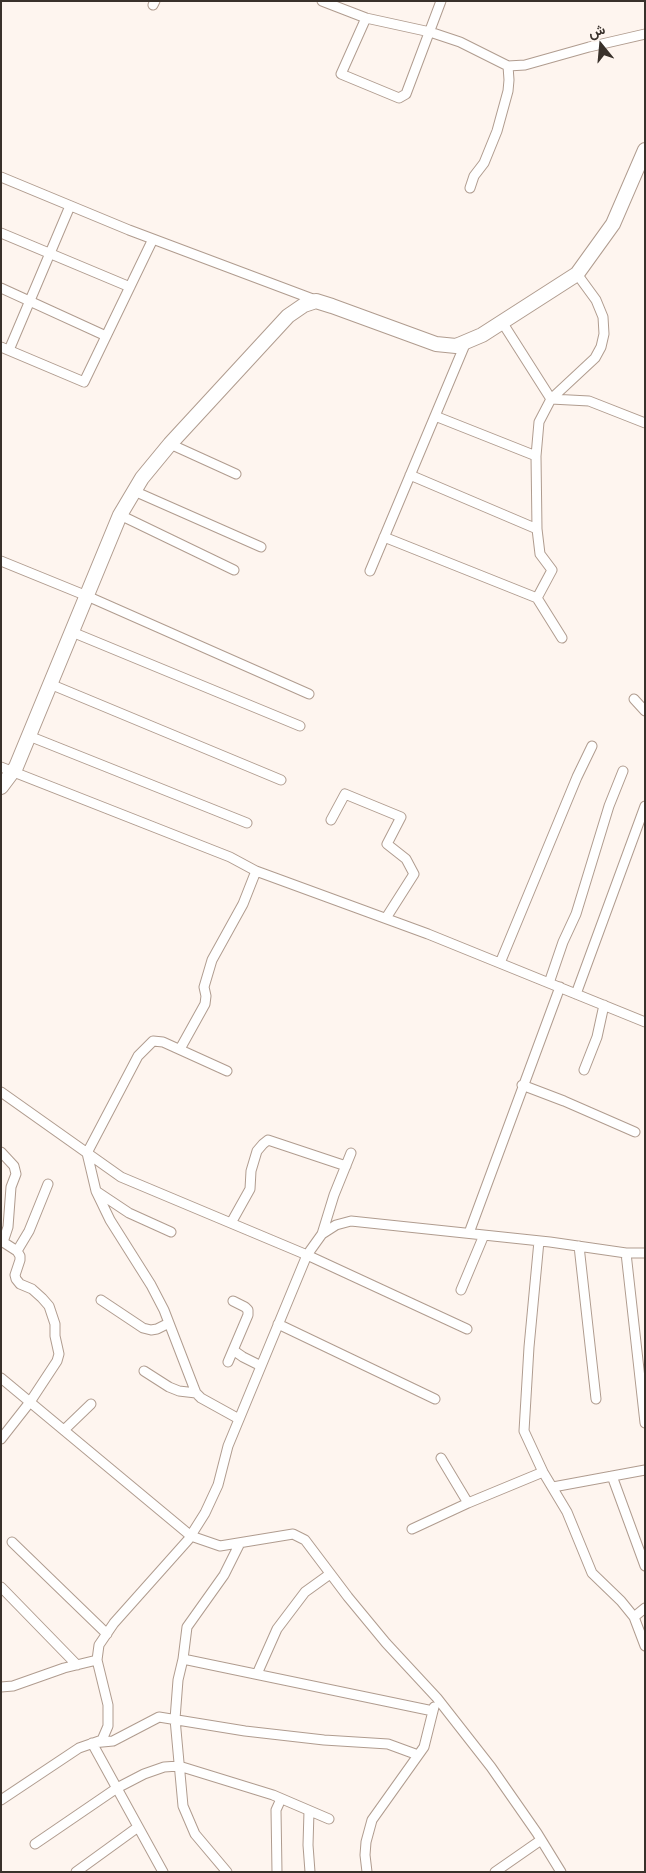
<!DOCTYPE html>
<html>
<head>
<meta charset="utf-8">
<style>
	body { margin:0 }
	#map { position:relative; width:646px; height:1873px; overflow:hidden; background:#fef5ef; font-family:"PT Sans Narrow",Vazirmatn,sans-serif }
	canvas { display:block }
	.frame { position:absolute; inset:0; border:2px solid #39312b; pointer-events:none }
	.north { position:absolute; left:576px; top:20px; width:50px; height:50px; -webkit-text-stroke:4px #fef5ef; paint-order:stroke; rotate:343deg; font-size:14px; font-weight:700; line-height:20px; text-align:center; color:#39312b }
	.north::after { content:''; display:block; margin:auto; width:18px; height:22px; background:#39312b; clip-path:polygon(50% 0,100% 100%,50% 72%,0 100%) }
</style>
</head>
<body>
<div id="map">
<canvas width="646" height="1873"></canvas>
<div class="frame"></div>
<div class="north">ش</div>
</div>
<script>
const context = document.querySelector('canvas').getContext('2d');
context.lineJoin = 'round';
function toPath(rows) {
  const path = new Path2D();
  for (const r of rows) {
    path.moveTo(r[0], r[1]);
    for (let i = 2; i < r.length; i += 2) path.lineTo(r[i], r[i + 1]);
  }
  return path;
}
function strokePath(path, color, width, dash) {
  context.strokeStyle = color;
  context.lineWidth = width;
  context.lineCap = dash ? 'butt' : 'round';
  context.setLineDash(dash || []);
  context.stroke(path);
}
const street = toPath([
	[322,1,366,18,430,32,460,42,508,66,525,65,589,47,645,34],
	[153,5,155,1],
	[366,18,341,74,399,98,406,94,441,1],
	[1,177,129,230,318,301],
	[470,188,474,176,484,163,497,131,508,91,509,80,508,66],
	[1,233,130,287],
	[1,288,106,336],
	[502,322,551,399,589,401,645,423],
	[1,347,84,382,153,239],
	[9,350,70,206],
	[435,416,536,456],
	[170,444,236,474],
	[410,475,537,529],
	[134,491,261,547],
	[120,515,234,570],
	[384,537,537,598,562,638],
	[1,561,87,596,309,694],
	[370,571,466,342],
	[537,598,552,570,540,554,537,529,536,456,539,422,551,399,595,358,601,347,604,334,603,317,596,300,577,274],
	[72,632,300,726],
	[50,684,281,780],
	[634,699,645,711],
	[29,736,247,823],
	[1,767,230,857,256,871,428,934,645,1022],
	[331,820,345,794,401,817,387,844,406,859,414,874,386,918],
	[500,963,577,777,592,746],
	[549,983,563,942,576,914,609,806,623,771],
	[576,994,645,806],
	[180,1049,205,1004,206,996,204,987,212,960,243,904,256,871],
	[584,1070,597,1037,604,1005],
	[227,1071,163,1042,153,1041,138,1056,87,1153,96,1191,110,1220,151,1285,164,1310,196,1393,201,1398,239,1419],
	[522,1085,564,1101,635,1132],
	[1,1092,121,1177,307,1255,467,1329],
	[1,1152,14,1166,16,1174,11,1187,8,1227,3,1242,17,1251,20,1256,20,1260,15,1275,16,1279,20,1284,32,1289,42,1298,49,1306,55,1324,55,1336,59,1354,57,1361,30,1402,1,1439],
	[96,1191,129,1213,171,1232],
	[231,1223,250,1189,251,1171,257,1151,263,1144,268,1140,346,1166],
	[469,1233,560,987],
	[322,1234,334,1195,351,1153],
	[539,1241,529,1347,524,1431,543,1472,567,1512,592,1573,621,1601,634,1617,645,1608],
	[579,1246,596,1399],
	[17,1251,29,1231,48,1184],
	[626,1253,645,1423],
	[461,1290,484,1235],
	[101,1300,143,1328,151,1330,157,1329,169,1323],
	[278,1324,435,1399],
	[233,1350,243,1357,261,1366],
	[228,1362,248,1315,248,1310,245,1307,233,1301],
	[144,1371,169,1387,179,1391,196,1393],
	[1,1378,191,1536,220,1546,293,1534,305,1540,348,1597,386,1643,437,1698,491,1767,537,1833,561,1872],
	[64,1430,91,1404],
	[441,1458,468,1503],
	[612,1476,645,1566],
	[553,1487,645,1470],
	[412,1529,468,1503,543,1472],
	[12,1542,107,1634],
	[1,1587,77,1665],
	[634,1617,645,1646],
	[183,1659,433,1711],
	[257,1674,277,1629,305,1592,330,1574],
	[1,1687,13,1686,64,1668,97,1660],
	[1,1800,79,1748,102,1740,108,1726,108,1705,97,1660,99,1645,114,1623,188,1540,205,1513,218,1485,228,1446,307,1255,322,1234,336,1225,351,1221,550,1242,626,1253,645,1253],
	[309,1811,308,1845,310,1872],
	[35,1844,117,1788,144,1774,164,1767,179,1766,273,1795,329,1819],
	[76,1872,138,1827],
	[163,1872,92,1743,113,1741,159,1717,245,1731,324,1740,388,1744,418,1755],
	[227,1872,195,1834,183,1806,175,1719,178,1680,183,1659,187,1627,224,1575,240,1543],
	[277,1872,276,1810,281,1799],
	[367,1872,365,1855,366,1842,372,1820,424,1747,434,1707],
	[495,1872,541,1840]
]);
const secondary = toPath([
	[1,787,16,767,120,515,142,478,170,444,288,316,304,305,316,301,332,306,436,344,456,346,482,335,577,274,613,224,645,150]
]);
strokePath(street, '#b09c8f', 11);
strokePath(secondary, '#b09c8f', 16);
strokePath(street, '#fff', 9);
strokePath(secondary, '#fff', 14);
</script>
</body>
</html>
